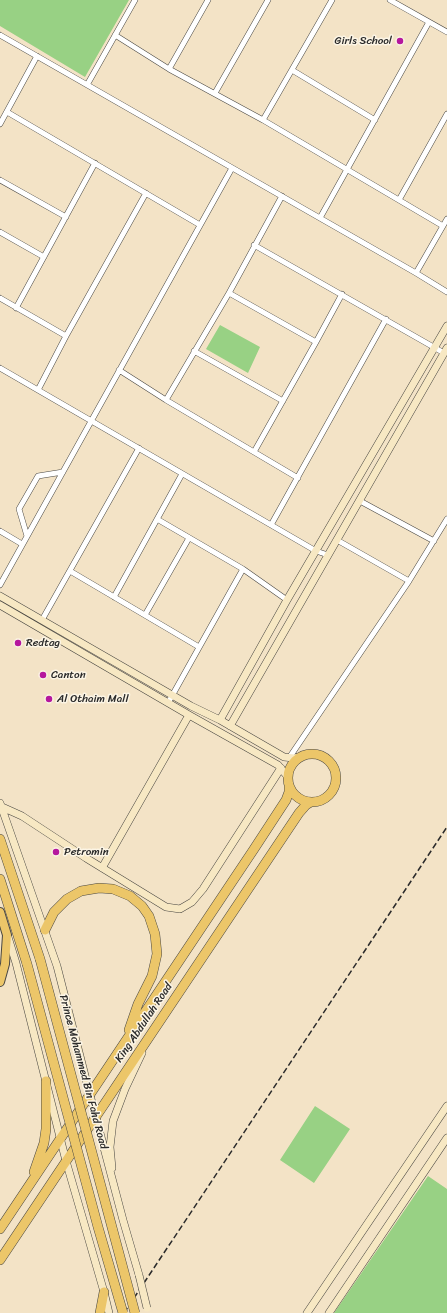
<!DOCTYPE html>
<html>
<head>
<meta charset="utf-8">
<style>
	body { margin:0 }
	canvas { display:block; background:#f3e3c6 }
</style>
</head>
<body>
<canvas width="447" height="1313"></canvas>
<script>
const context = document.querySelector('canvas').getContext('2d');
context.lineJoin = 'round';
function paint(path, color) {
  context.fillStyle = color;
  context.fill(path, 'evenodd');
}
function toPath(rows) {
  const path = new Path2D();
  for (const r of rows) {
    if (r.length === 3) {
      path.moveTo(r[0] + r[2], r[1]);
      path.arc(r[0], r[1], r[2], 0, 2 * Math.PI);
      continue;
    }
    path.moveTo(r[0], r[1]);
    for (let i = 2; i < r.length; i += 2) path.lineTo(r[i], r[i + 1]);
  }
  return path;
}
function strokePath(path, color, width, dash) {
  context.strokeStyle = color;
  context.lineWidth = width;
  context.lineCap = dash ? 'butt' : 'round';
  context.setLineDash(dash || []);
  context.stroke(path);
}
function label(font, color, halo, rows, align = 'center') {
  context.font = font + ' Sriracha,sans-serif';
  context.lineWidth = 3;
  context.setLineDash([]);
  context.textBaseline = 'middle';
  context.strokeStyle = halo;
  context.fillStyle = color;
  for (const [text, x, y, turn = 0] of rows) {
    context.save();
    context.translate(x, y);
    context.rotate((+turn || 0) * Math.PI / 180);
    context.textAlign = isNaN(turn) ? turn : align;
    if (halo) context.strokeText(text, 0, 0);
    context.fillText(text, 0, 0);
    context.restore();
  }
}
const green = toPath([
	[0,0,129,0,85,77,0,26],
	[220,325,260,347,248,373,206,349],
	[315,1106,350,1129,314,1183,280,1160],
	[428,1176,447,1189,447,1313,334,1313]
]);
const street = toPath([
	[390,0,447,32],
	[0,35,416,273,447,292],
	[115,35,169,69,263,120,443,226],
	[169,69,208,0],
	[292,70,375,120],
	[87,85,135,0],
	[215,93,268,0],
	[7,112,200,225],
	[263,120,332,0],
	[0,124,37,56],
	[0,180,66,217],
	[399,200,447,114],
	[320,218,429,22],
	[0,232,44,257],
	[254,245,444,353],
	[416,273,447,219],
	[229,293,316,342],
	[0,298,66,336],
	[16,308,95,163],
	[194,351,283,401],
	[0,368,316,551,328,555],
	[119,370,166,400,298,478],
	[38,390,66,336,146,193],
	[166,400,229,293,282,196],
	[254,452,316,342,342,294],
	[360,501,434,541],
	[157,519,243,569,287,600],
	[271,525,386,319],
	[0,531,22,544],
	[27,536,19,509,38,476,63,472],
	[337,540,409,581],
	[70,571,199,647],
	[0,585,232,168],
	[114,597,182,474],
	[145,615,189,538],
	[42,620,139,448],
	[168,703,243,569],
	[289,758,409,581,447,519]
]);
const secondary = toPath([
	[0,596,191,706,220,720,284,757,294,758,300,757],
	[0,605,189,715,278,765,288,777],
	[220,720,287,600,447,326],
	[230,726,447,348],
	[0,803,57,966,90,1095,123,1220,139,1275],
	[2,807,22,816,86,858,166,907,180,909,192,902,203,889,281,768],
	[102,868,189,715],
	[8,937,16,963,66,1161,104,1292,109,1313],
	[112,1168,110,1147,113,1121,125,1089,142,1053],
	[307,1313,447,1106],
	[329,1313,447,1138]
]);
const primary = toPath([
	[0,912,7,935,5,964,0,982]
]);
const highway = toPath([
	[312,778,24],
	[0,839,40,959],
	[0,879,27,964],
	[45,930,54,912,67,899,81,891,99,888,113,889,130,896,142,906,149,916,155,934,157,954,152,976,138,1004,129,1030],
	[34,1172,44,1143,46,1129,46,1081],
	[0,1229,254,849,286,800,289,792,289,786],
	[0,1260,299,813,306,805,311,802],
	[100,1313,104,1292]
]);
const rail = toPath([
	[124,1313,447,827]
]);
const secondaryBridge = toPath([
	[139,1275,147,1308]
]);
const highwayBridge = toPath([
	[40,959,135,1313],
	[27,964,98,1227,123,1313]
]);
const markers = [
	[400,41,4,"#b5179e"],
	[18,643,4,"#b5179e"],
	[43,675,4,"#b5179e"],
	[49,699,4,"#b5179e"],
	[56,852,4,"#b5179e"]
];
const poiNames = [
	["Girls School",392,41,"right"],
	["Redtag",26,643],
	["Canton",51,675],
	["Al Othaim Mall",57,699],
	["Petromin",64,852]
];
const streetNames = [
	["King Abdullah Road",144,1023,-56],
	["Prince Mohammed Bin Fahd Road",83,1072,75]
];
paint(green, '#98d184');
strokePath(street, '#494742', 6);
strokePath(secondary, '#494742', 8);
strokePath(primary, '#494742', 10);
strokePath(highway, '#494742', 10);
strokePath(street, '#fff', 5);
strokePath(secondary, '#f7e8c3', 7);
strokePath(primary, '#ecc669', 8);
strokePath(highway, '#ecc669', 9);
strokePath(rail, '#2b2b2b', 1.5, [6, 3]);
strokePath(secondaryBridge, '#494742', 8, []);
strokePath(highwayBridge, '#494742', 10, []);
strokePath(secondaryBridge, '#f7e8c3', 7);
strokePath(highwayBridge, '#ecc669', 9);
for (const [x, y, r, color] of markers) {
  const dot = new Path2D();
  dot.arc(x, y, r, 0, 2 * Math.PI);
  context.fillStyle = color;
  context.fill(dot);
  strokePath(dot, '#fcf5e5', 1.5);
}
label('11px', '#2b2b2b', '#fcf5e5', poiNames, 'left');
label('11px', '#2b2b2b', '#fcf5e5', streetNames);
</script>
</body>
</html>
